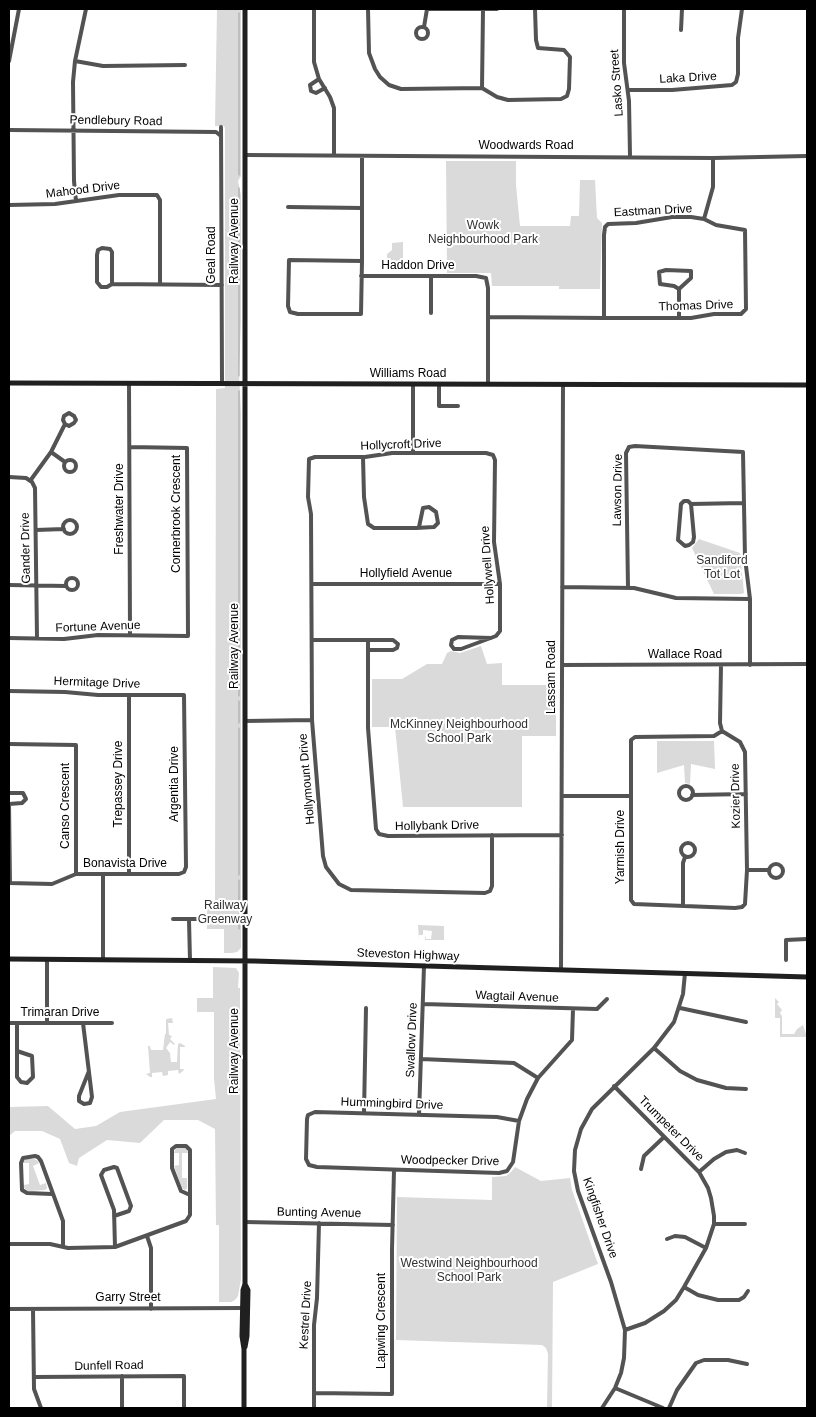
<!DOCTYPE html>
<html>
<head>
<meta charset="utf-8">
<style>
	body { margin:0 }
	#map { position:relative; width:816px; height:1417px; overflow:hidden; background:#fff; font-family:Arial,sans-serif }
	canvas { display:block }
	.frame { position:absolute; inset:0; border:10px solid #000; pointer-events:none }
</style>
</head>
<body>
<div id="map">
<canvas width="816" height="1417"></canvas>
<div class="frame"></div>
</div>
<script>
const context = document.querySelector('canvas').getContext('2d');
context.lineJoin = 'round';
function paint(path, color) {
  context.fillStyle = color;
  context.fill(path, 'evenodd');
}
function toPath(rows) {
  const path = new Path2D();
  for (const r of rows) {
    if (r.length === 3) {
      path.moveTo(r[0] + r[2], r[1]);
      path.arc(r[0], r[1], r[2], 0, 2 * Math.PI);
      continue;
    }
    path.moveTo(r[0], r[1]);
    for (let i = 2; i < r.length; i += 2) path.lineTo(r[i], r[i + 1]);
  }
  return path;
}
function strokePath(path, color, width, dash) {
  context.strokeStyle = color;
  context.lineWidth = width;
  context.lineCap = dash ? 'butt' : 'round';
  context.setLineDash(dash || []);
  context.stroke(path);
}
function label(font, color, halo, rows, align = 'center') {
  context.font = font + ' Arial,sans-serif';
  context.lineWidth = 4;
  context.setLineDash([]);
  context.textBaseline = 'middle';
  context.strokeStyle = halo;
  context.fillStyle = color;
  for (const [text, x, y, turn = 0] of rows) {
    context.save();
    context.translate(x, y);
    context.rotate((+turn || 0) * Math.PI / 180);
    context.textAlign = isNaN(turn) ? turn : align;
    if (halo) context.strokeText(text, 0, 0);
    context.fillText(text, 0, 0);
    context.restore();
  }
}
const green = toPath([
	[217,9,241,9,241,176,238,181,241,195,241,320,239,373,241,413,241,948,237,952,232,953,224,953,224,929,207,929,207,901,215,901,216,389,225,388,225,128,224,126,215,126],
	[446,161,516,161,516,185,520,226,570,226,571,216,579,216,580,180,595,180,597,218,602,223,600,289,559,289,559,286,492,286,491,273,447,273],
	[403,242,403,266,402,269,387,269,387,254,392,250,392,243],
	[699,539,740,553,744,593,741,594,714,594,692,548],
	[481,646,487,664,502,663,502,685,556,685,556,736,522,736,522,807,403,807,395,727,372,727,372,679,402,679,427,664,442,664,447,653,451,651,460,653],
	[657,741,714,741,715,769,691,764,690,784,685,783,684,765,657,773],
	[418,925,444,926,444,940,425,940,425,935,426,939,431,939,432,931,423,930,423,935,419,935,419,940],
	[213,967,236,968,239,973,238,988,240,988,241,1279,238,1296,235,1300,231,1302,219,1302,219,1225,216,1225,215,1129,198,1120,164,1120,140,1143,107,1140,79,1158,77,1166,69,1163,60,1139,42,1131,15,1131,9,1136,9,1107,48,1106,75,1129,96,1126,120,1112,216,1099,214,1079,214,1012,197,1012,197,998,213,998],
	[775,998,779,1002,777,1004,782,1010,780,1013,782,1016,782,1034,794,1034,797,1029,803,1025,807,1037,780,1037,780,1018,775,1018],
	[172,1018,173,1023,168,1023,169,1035,172,1036,170,1039,175,1044,174,1045,170,1042,166,1048,170,1053,171,1062,177,1062,178,1044,180,1043,185,1046,185,1047,180,1047,180,1069,184,1069,183,1071,179,1074,178,1070,168,1071,168,1075,163,1076,162,1072,152,1073,152,1077,150,1077,146,1074,150,1073,148,1046,150,1046,151,1050,163,1050,165,1034,166,1034,166,1019],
	[176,1148,185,1148,187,1150,188,1153,182,1153,182,1178,187,1178,187,1188,185,1190,182,1188,174,1166,179,1165,179,1153,174,1153],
	[25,1159,34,1159,38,1161,39,1163,33,1166,40,1185,46,1183,47,1188,45,1190,28,1191,24,1188,24,1185,29,1184,29,1163,23,1163],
	[515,1167,541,1181,570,1178,572,1190,598,1264,553,1282,552,1408,547,1408,548,1354,546,1348,542,1345,396,1340,397,1197,492,1200,492,1177,506,1176,511,1172]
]);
const stream = toPath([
	[239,13,239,175],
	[239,188,239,376],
	[239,391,239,696],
	[239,701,239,723],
	[239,728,239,875],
	[239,880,239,929]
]);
const street = toPath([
	[314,9,314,62,319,79,330,97,334,108,334,156],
	[368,9,369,53,375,69,380,77,389,85,401,89,482,88,497,97,508,100,561,99,567,96,569,89,570,57,564,50,538,48,536,40,535,9],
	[430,9,497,9],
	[624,9,624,63,629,101,630,156],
	[422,33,6],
	[424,27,427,9],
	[681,30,682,9],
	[9,61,19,9],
	[75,61,103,66,185,65],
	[319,79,310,85,311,91,316,93,325,88],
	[482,88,483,10],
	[628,90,672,90,732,85,736,82,738,74,738,38,742,9],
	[221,127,222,384],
	[9,130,216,132,221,136],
	[246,155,713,158,807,156],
	[76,201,74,181,73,82,75,61,86,9],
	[9,205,55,204,119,195,157,195,160,200,160,284],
	[288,207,362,208],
	[704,219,713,187,713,158],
	[362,261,289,260,288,306,290,312,298,314,361,314,362,261,362,156],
	[361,276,476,276,486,278,488,288,488,384],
	[112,284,112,252,110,249,102,248,98,250,97,255,97,282,101,287,107,287,112,284,222,285],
	[431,313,431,276],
	[489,317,604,318,691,318,714,314,741,314,746,309,745,230,716,225,704,219,691,217,672,217,636,223,608,224,605,227,604,235,604,318],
	[679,318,679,289,674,286,660,284,659,272,666,270,691,271,691,278,679,289],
	[129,383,130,635],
	[413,384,413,453],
	[439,384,439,406,458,406],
	[51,452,65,462],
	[363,457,364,497,368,524,374,528,416,528,434,527,438,523,436,512,429,507,423,508,419,527],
	[70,466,6],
	[9,477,26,478,32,482,35,488,37,638],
	[30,481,51,452,65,424,63,420,64,416,69,413,74,416,76,420,74,423,69,426,65,424],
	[691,504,694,537,693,542,689,545,685,546,678,540,681,504,684,501,688,501,691,504,743,503],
	[70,527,7],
	[36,530,64,529],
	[72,584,6],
	[312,584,500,584],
	[9,585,66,586],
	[562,587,634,588,676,598,750,599],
	[628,588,626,453,629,447,635,446,743,452,745,558,750,599,750,665],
	[9,638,64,639,98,635,188,636,187,448,130,447],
	[491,638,458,637,452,640,451,645,454,649,461,649,496,636,500,631,500,584,494,542,495,460,493,455,486,453,392,453,365,457,315,457,309,459,308,497,311,514,312,720,323,856,326,867,339,884,351,890,485,893,490,891,492,886,492,835],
	[312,640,368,640,368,728,376,829,379,834,388,836,562,835],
	[368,640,393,640,398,644,397,648,393,650,368,650],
	[562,665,807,664],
	[721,665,720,723,722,731],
	[9,691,65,692,98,695,184,695,186,867,184,872,179,874,76,874,52,884,9,883],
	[129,695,129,874],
	[245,721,312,720],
	[722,731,740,742,745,752,747,870,745,904,742,907,735,908,634,904,631,900,631,740,635,737,714,736,722,731],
	[9,744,76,745,76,874],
	[686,793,7],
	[9,793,23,793,26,799,22,803,9,804],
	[692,795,746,794],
	[562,796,631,796],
	[9,804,10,883],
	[688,850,7],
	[776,871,7],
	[747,870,769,870],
	[103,874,103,959],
	[683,906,683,863,685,857],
	[173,919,205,919],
	[189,920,190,960],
	[47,959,47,1023],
	[786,960,786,940,807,939],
	[561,970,563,384],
	[423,1004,597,1009,607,999],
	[680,1008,746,1022],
	[9,1023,112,1023],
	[17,1023,17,1077,21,1082,27,1083,33,1077,32,1056,17,1051],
	[83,1023,92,1097,90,1103,84,1104,79,1101,79,1096,89,1071],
	[654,1048,680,1071,697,1080,726,1088,746,1089],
	[421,1059,514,1063,538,1078],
	[614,1086,699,1172,708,1188,711,1198,714,1216,714,1224,706,1248,684,1287,676,1300,664,1311,645,1323,625,1330],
	[364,1113,366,1008],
	[419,1115,424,966],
	[519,1121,497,1117,315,1112,308,1115,307,1119,306,1159,309,1165,317,1167,499,1173,507,1171,513,1162,519,1121,527,1099,538,1078,572,1040,573,1009],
	[641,1169,644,1156,664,1137],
	[699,1172,714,1159,726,1152,737,1150,745,1153],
	[52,1194,27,1193,22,1190,21,1163,23,1158,35,1156,38,1157,41,1161,63,1221,63,1247],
	[114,1216,129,1211,131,1206,117,1168,114,1167,104,1170,101,1175,114,1210,115,1247],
	[245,1222,393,1225],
	[714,1224,745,1224],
	[147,1236,151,1248,151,1309],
	[667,1239,675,1236,685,1237,706,1248],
	[9,1244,50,1244,68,1248,115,1247,186,1221,190,1215,190,1150,186,1146,176,1146,172,1149,172,1168,181,1191,190,1195],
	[684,1287,698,1295,718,1300,739,1300,744,1297,748,1291],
	[9,1309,243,1308],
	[33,1309,34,1389,41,1408],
	[122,1376,122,1408],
	[34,1377,184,1376,184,1408],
	[615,1388,663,1408],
	[314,1393,392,1394,392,1249,394,1170],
	[314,1408,314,1325,317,1298,319,1223],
	[602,1408,615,1388,621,1373,624,1358,625,1330,611,1282,578,1191,574,1171,575,1150,581,1129,592,1109,654,1048,674,1022,683,994,685,973],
	[669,1408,677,1390,696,1363,704,1360,728,1360,747,1364]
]);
const secondary = toPath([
	[9,383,807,385],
	[9,959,254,961,807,977],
	[245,1347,247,1336,248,1290,245,1284],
	[244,1408,244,1349,242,1336,243,1290,245,1284,245,9]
]);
const streetNames = [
	["Laka Drive",688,78,-3],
	["Lasko Street",617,83,-94],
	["Pendlebury Road",116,121,1],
	["Woodwards Road",526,146],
	["Mahood Drive",83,190,-7],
	["Eastman Drive",653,211,-3],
	["Railway Avenue",235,241,-90],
	["Geal Road",212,255,-90],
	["Haddon Drive",418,266],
	["Thomas Drive",696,306,-2],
	["Williams Road",408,374],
	["Hollycroft Drive",401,445,-2],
	["Lawson Drive",618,490,-89],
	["Freshwater Drive",120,509,-90],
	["Cornerbrook Crescent",177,514,-90],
	["Gander Drive",26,548,-91],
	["Hollywell Drive",488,565,-94],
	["Hollyfield Avenue",406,574],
	["Fortune Avenue",98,627,-2],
	["Railway Avenue",235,646,-90],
	["Wallace Road",685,655],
	["Lassam Road",552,677,-90],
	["Hermitage Drive",97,683,2],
	["Hollymount Drive",307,779,-95],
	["Trepassey Drive",119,784,-90],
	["Argentia Drive",175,784,-90],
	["Kozier Drive",736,796,-91],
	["Canso Crescent",66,806,-90],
	["Hollybank Drive",437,826,-1],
	["Yarmish Drive",621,847,-90],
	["Bonavista Drive",125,864],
	["Steveston Highway",408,955,2],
	["Wagtail Avenue",517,997,2],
	["Trimaran Drive",60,1013],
	["Swallow Drive",412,1040,-88],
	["Railway Avenue",235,1051,-90],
	["Hummingbird Drive",392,1104,2],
	["Trumpeter Drive",671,1129,45],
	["Woodpecker Drive",450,1161,1],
	["Bunting Avenue",319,1213,1],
	["Kingfisher Drive",600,1218,71],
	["Garry Street",128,1298],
	["Kestrel Drive",306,1315,-87],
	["Lapwing Crescent",382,1321,-90],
	["Dunfell Road",109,1366,-1]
];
const parkNames = [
	["Wowk",483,226],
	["Neighbourhood Park",483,240],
	["Sandiford",722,561],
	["Tot Lot",722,575],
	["McKinney Neighbourhood",459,725],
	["School Park",459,739],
	["Railway",225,906],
	["Greenway",225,920],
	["Westwind Neighbourhood",469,1264],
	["School Park",469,1278]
];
paint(green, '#dadada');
strokePath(stream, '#a1a1a1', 1);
strokePath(street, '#535353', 4);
strokePath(secondary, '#202020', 5);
label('12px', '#000', '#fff', streetNames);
label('12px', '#313131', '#fff', parkNames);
</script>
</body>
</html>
